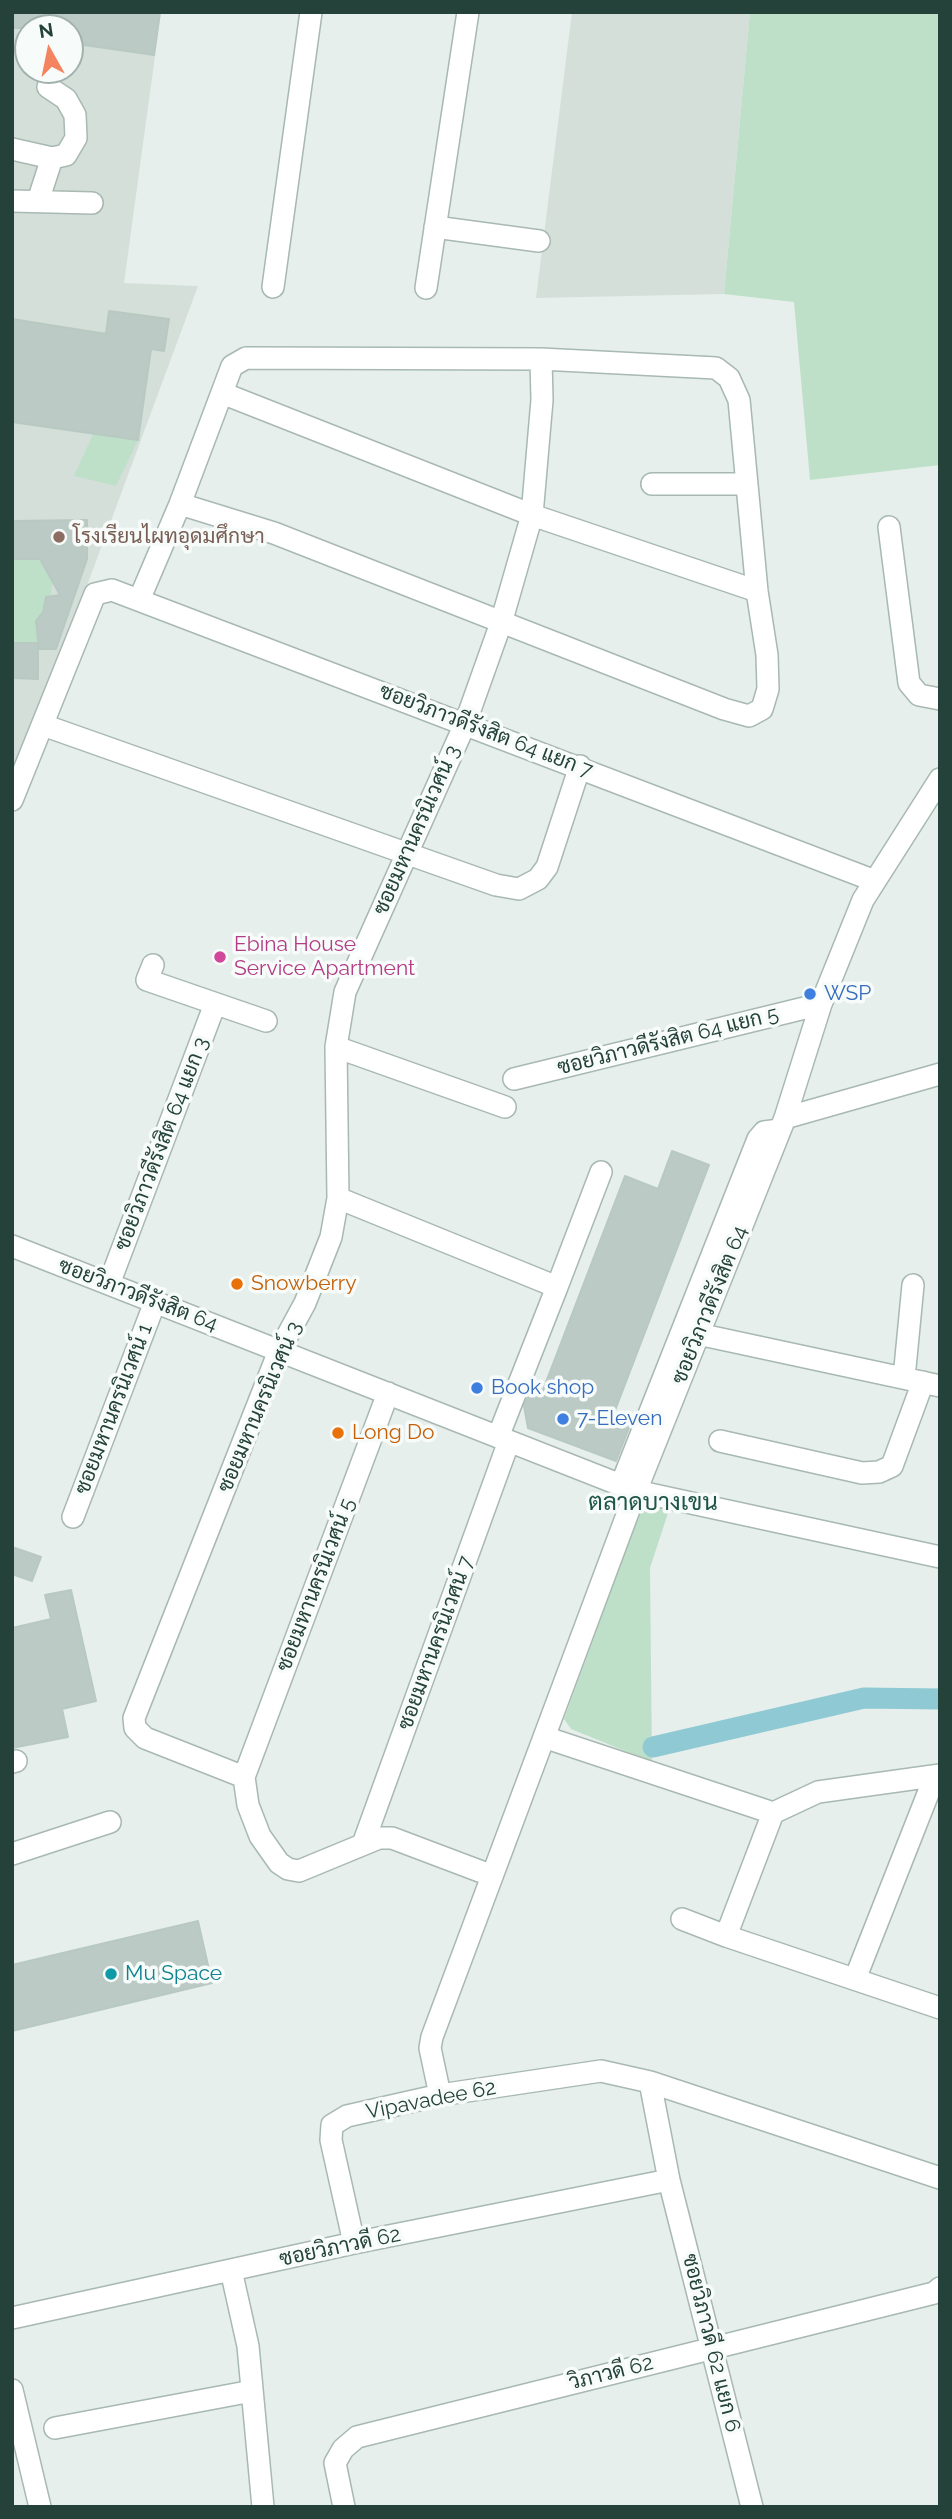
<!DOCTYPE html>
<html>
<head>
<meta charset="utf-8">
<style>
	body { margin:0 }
	#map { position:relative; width:952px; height:2519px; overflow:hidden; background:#e6efeb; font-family:Raleway,sans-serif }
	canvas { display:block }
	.frame { position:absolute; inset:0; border:14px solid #24423a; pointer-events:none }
	.north { position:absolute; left:14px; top:14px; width:70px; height:70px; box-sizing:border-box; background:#f7fbf9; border:2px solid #a3b1ad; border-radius:50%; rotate:351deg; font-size:19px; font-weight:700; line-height:28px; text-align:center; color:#24423a }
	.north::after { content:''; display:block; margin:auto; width:24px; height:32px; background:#f4845f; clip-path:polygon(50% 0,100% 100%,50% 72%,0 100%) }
</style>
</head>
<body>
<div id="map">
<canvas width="952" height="2519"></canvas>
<div class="frame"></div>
<div class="north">N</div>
</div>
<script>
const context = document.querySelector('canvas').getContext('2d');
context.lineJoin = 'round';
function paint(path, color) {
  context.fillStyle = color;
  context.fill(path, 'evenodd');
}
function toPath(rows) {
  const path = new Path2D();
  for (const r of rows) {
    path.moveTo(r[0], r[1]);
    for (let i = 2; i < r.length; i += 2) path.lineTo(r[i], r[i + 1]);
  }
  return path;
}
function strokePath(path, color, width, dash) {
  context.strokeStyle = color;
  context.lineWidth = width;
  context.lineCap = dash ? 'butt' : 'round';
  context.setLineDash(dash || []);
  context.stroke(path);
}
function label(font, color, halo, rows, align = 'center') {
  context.font = font + ' Raleway,Sarabun,sans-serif';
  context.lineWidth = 7;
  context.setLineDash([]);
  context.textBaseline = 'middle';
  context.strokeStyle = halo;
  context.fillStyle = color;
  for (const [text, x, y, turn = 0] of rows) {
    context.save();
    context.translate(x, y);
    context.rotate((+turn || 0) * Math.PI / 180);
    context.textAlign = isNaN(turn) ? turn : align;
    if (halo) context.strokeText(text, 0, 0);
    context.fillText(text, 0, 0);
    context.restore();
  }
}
const built = toPath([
	[12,12,161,12,124,283,198,286,12,788],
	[28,28,70,28,70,70,28,70],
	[572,12,750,12,724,294,536,298]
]);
const green = toPath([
	[750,12,940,12,940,465,810,480,794,302,724,294],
	[94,432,138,440,116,486,74,476],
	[12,559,40,559,53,582,50,596,46,597,43,612,36,621,38,643,12,643],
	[644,1501,670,1507,650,1568,652,1762,571,1729,564,1719]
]);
const canal = toPath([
	[653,1747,864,1698,940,1699]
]);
const building = toPath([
	[15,12,160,12,154,55,70,43,70,28,13,28,15,12],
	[109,311,169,319,164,351,151,349,138,440,12,422,12,319,106,334,109,311],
	[87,520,87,559,56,649,39,649,36,621,43,612,46,597,60,595,40,559,12,559,12,521,87,520],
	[12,643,38,643,38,679,12,678,12,643],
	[672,1151,709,1165,614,1413,632,1420,616,1461,528,1428,524,1406,532,1386,543,1390,625,1176,658,1189,672,1151],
	[12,1547,41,1557,32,1581,12,1574,12,1547],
	[71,1590,96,1701,62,1709,68,1737,12,1748,12,1628,51,1619,45,1595,71,1590],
	[198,1921,212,1983,12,2031,12,1965,198,1921]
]);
const minor = toPath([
	[12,149,52,158,66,155,76,138,75,115,66,99,48,87],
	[12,201,92,203],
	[38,201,52,158],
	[435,227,539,241],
	[273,287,311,12],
	[426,288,468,12],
	[222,393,532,515,757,591],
	[652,484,747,484],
	[889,527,909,683,919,695,940,699],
	[139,600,180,504,232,366,246,358,541,359,716,368,729,378,739,400,757,591,767,655,768,689,762,709,749,716,724,709,274,533,180,504],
	[43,725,496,885,519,889,538,879,547,867,580,766],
	[12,800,95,594,112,590,875,881],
	[153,965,147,980,266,1021],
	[336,1047,505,1107],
	[514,1079,821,1004],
	[785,1118,940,1074],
	[338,1198,557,1287,498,1437],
	[12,1246,636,1491,940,1557],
	[109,1284,215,1004],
	[557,1287,601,1172],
	[698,1334,940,1386],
	[904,1378,913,1285],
	[720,1441,862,1473,879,1472,892,1466,923,1382],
	[621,1485,758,1139,764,1132,780,1130],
	[73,1517,155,1302],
	[544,1737,773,1813,818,1792,940,1775],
	[12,1762,16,1761],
	[244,1777,388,1393],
	[773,1813,726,1936,940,2008],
	[363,1844,509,1441],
	[12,1854,110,1822],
	[490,1875,392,1838,379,1838,299,1871,288,1869,279,1863,260,1836,248,1805,244,1777,145,1738,135,1728,134,1718,279,1351,305,1303,331,1237,338,1198,336,1047,345,992,465,724,501,623,532,515,542,400,541,359],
	[682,1919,726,1936],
	[855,1979,935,1776],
	[650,2082,669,2180,752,2507],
	[440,2095,430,2048,432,2037,636,1491,785,1118,821,1004,863,900,940,779],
	[354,2243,331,2140,332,2125,347,2116,440,2095,601,2071,650,2082,940,2178],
	[231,2270,248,2346,263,2507],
	[12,2318,354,2243,669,2180],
	[12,2390,40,2507],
	[55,2428,252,2391],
	[344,2507,335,2463,343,2449,357,2437,934,2293,940,2288]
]);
const markers = [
	[59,537,7,"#8d6e63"],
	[220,957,7,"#d1479c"],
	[810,994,7,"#3f7fe0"],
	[237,1284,7,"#e8710a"],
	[477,1388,7,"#3f7fe0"],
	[563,1419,7,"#3f7fe0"],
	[338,1433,7,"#e8710a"],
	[111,1974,7,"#0f9aa8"]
];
const educationNames = [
	["โรงเรียนไผทอุดมศึกษา",73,537]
];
const streetNames = [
	["ซอยวิภาวดีรังสิต 64 แยก 7",486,731,21],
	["ซอยมหานครนิเวศน์ 3",417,830,-66],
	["ซอยวิภาวดีรังสิต 64 แยก 5",668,1041,-14],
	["ซอยวิภาวดีรังสิต 64 แยก 3",162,1144,-69],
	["ซอยวิภาวดีรังสิต 64",138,1295,21],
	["ซอยวิภาวดีรังสิต 64",710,1305,-68],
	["ซอยมหานครนิเวศน์ 3",260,1407,-67],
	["ซอยมหานครนิเวศน์ 1",114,1409,-69],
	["ซอยมหานครนิเวศน์ 5",316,1585,-69],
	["ซอยมหานครนิเวศน์ 7",436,1643,-70],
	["Vipavadee 62",431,2100,-11],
	["ซอยวิภาวดี 62",340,2247,-12],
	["ซอยวิภาวดี 62 แยก 6",711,2343,76],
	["วิภาวดี 62",611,2373,-14]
];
const hotelNames = [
	["Ebina House",234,945],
	["Service Apartment",234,969]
];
const shopNames = [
	["WSP",824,994],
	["Book shop",491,1388],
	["7-Eleven",577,1419]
];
const foodNames = [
	["Snowberry",251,1284],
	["Long Do",352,1433]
];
const cultureNames = [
	["Mu Space",125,1974]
];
const quarterNames = [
	["ตลาดบางเขน",653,1503]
];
paint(built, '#d4dfda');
paint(green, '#bfe0c8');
strokePath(canal, '#8ec9d4', 21);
paint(building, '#bbcac4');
strokePath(building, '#b8c9c2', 2);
strokePath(minor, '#a8b8b2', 24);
strokePath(minor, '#fff', 21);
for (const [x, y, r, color] of markers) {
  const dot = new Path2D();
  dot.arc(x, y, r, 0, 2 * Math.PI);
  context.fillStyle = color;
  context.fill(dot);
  strokePath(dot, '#f7fbf9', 2.5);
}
label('21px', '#785e54', '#f7fbf9', educationNames, 'left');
label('21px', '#24423a', '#f7fbf9', streetNames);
label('21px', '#b23c85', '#f7fbf9', hotelNames, 'left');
label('21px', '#366cbe', '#f7fbf9', shopNames, 'left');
label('21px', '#c56008', '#f7fbf9', foodNames, 'left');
label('21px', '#0d838f', '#f7fbf9', cultureNames, 'left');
label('24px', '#1f5548', '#f7fbf9', quarterNames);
</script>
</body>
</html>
